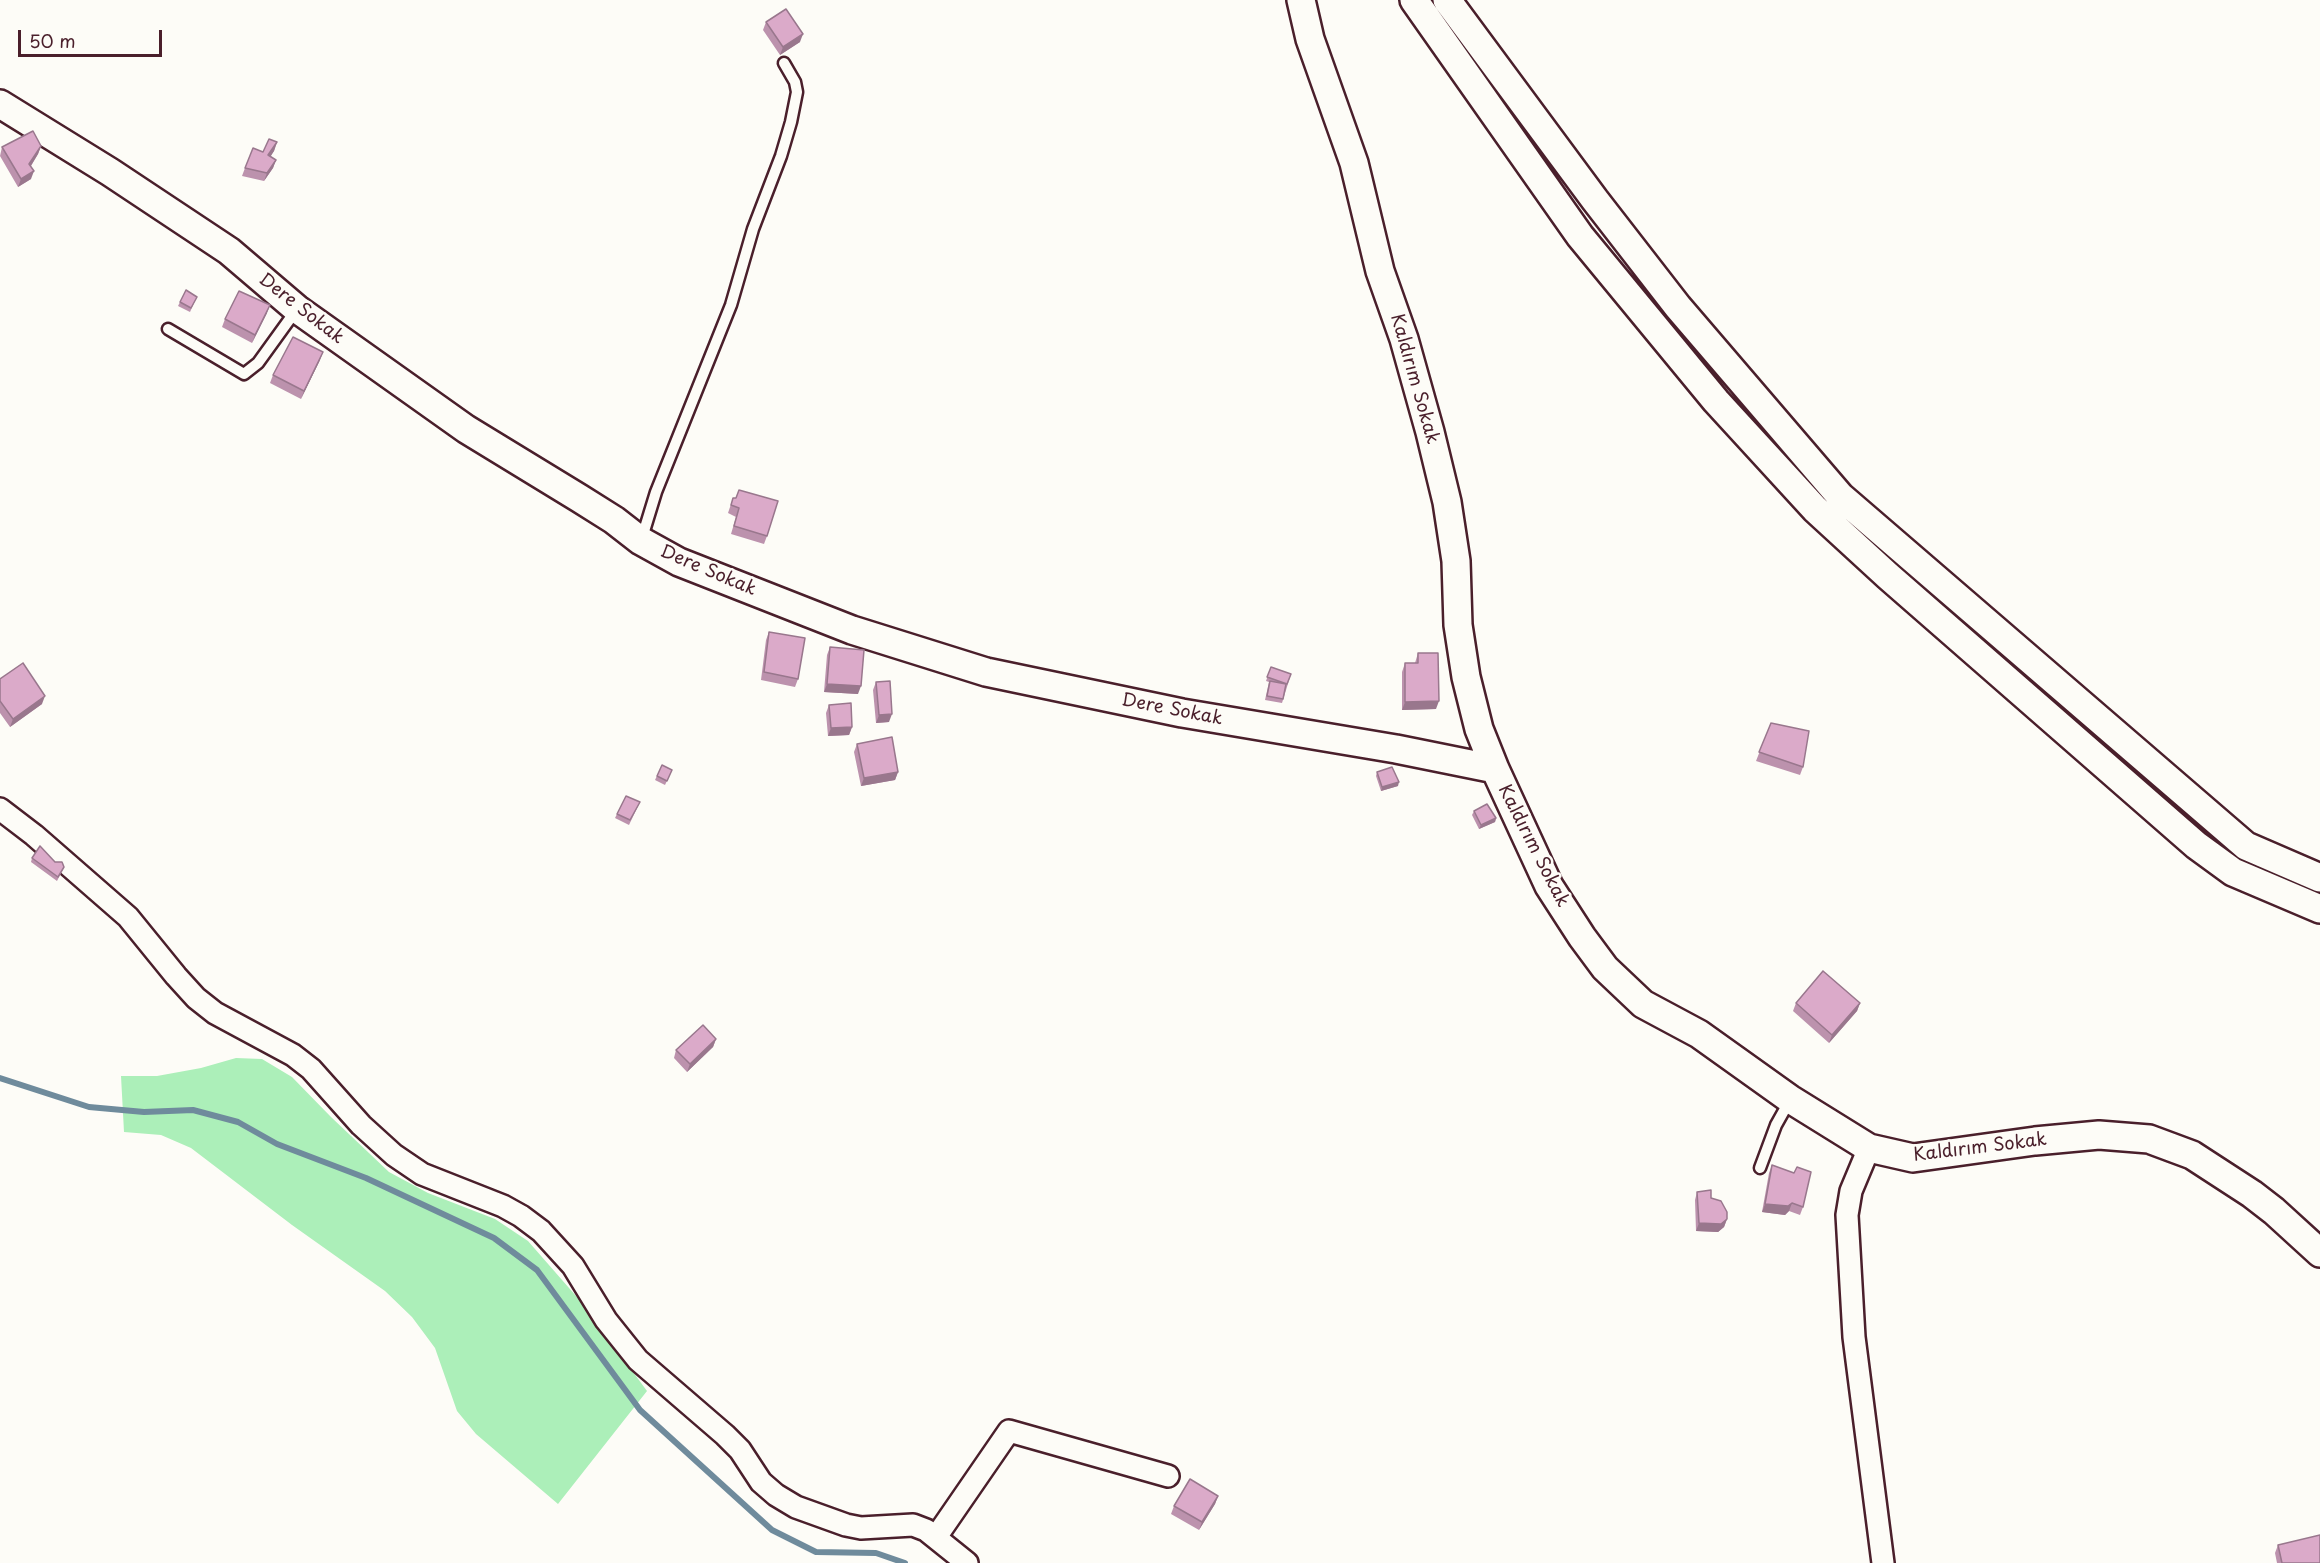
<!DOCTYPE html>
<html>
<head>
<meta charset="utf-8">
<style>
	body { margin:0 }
	#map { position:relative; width:2320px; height:1563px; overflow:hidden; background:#fdfcf7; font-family:"Playpen Sans",sans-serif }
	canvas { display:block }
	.scale { position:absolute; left:18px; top:30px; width:144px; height:27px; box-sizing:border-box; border:3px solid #4a1f2b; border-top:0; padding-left:8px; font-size:18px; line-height:21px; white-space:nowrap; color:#4a1f2b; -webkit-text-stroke:4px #fdfcf7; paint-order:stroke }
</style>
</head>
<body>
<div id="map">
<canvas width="2320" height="1563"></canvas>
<div class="scale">50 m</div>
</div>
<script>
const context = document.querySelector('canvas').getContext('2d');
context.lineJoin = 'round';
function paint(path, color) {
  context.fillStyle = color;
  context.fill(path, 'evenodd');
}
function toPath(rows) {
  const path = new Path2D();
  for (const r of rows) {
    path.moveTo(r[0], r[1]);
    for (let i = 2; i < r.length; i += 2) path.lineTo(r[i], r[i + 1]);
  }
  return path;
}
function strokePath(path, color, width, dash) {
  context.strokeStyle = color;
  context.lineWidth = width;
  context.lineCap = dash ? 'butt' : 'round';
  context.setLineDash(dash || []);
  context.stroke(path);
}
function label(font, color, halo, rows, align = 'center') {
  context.font = font + ' "Playpen Sans",sans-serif';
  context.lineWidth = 5;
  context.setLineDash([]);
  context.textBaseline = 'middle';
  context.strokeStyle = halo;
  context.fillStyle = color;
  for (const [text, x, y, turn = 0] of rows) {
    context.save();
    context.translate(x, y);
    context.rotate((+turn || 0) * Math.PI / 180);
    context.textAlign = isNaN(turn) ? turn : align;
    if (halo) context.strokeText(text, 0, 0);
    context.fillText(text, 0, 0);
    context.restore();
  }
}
const green = toPath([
	[236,1058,262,1059,292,1077,331,1117,389,1172,428,1193,495,1219,528,1241,583,1304,647,1391,558,1504,476,1434,457,1411,435,1348,412,1317,385,1291,292,1225,191,1148,161,1135,124,1132,121,1076,157,1076,201,1068]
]);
const stream = toPath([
	[0,1078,89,1107,144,1112,193,1110,238,1122,277,1144,366,1178,494,1238,537,1270,640,1410,772,1530,816,1552,876,1553,905,1563]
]);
const service = toPath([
	[168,329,244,374,258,363,297,309],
	[641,541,656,492,731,305,753,229,781,156,791,122,797,92,795,82,784,63],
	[1760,1168,1776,1125,1790,1100]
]);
const minor = toPath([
	[0,809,34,835,128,917,176,976,196,998,215,1013,293,1055,311,1069,361,1125,394,1155,422,1174,503,1206,521,1216,541,1231,573,1266,606,1320,638,1360,725,1435,740,1450,761,1482,776,1495,796,1507,846,1525,861,1528,913,1525,926,1530,967,1563],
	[1869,1148,1851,1191,1847,1215,1854,1337,1883,1563],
	[936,1537,1009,1431,1168,1476]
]);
const tertiary = toPath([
	[1301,0,1310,39,1354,163,1380,271,1404,339,1430,432,1447,502,1456,561,1458,625,1466,677,1479,729,1495,769,1549,886,1582,937,1605,968,1643,1004,1699,1034,1790,1099,1869,1148,1913,1158,2035,1141,2099,1135,2149,1139,2192,1155,2252,1194,2274,1211,2320,1253],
	[1414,0,1580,236,1716,401,1815,509,1888,576,2196,845,2233,872,2320,909],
	[1447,0,1595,200,1678,307,1840,496,2246,846,2320,878],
	[0,104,110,172,229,251,297,309,466,429,579,498,614,520,641,541,679,562,852,630,986,672,1182,713,1396,749,1495,769]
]);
const wall = toPath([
	[766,22,800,42,780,55,763,30],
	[277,142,274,151,270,156,276,160,273,168,264,181,242,176,245,168,263,152],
	[41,146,38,154,31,166,31,179,18,187,0,156,2,147],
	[195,301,190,312,178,306,180,302],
	[267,313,252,343,222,327,225,319],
	[320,360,301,399,270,383,273,375],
	[733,498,767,536,764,544,731,534,736,517,728,513],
	[769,632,798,679,795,687,761,680,766,640],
	[830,647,858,694,824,692,827,655],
	[1418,653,1436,709,1402,710,1402,672,1405,663,1415,663],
	[1271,667,1291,674,1282,703,1265,700,1269,682,1266,681],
	[0,679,42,704,10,727,0,713],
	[876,682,889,722,876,723,873,690],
	[829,705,852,727,849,735,828,736,826,713],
	[1771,723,1803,767,1800,775,1756,761],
	[857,744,898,772,895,780,861,786,854,752],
	[662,765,672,770,665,785,655,780],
	[1377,772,1398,786,1381,791,1376,776],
	[640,802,629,825,615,818,617,814],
	[1474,811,1496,818,1495,822,1479,829,1472,815],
	[32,858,55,862,64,867,57,881,31,862],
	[1796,1003,1860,1003,1857,1011,1829,1043,1793,1011],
	[716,1039,713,1047,687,1072,674,1058,676,1050],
	[1772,1165,1803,1207,1800,1215,1789,1211,1785,1215,1762,1212,1769,1173],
	[1697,1192,1711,1198,1727,1219,1724,1227,1718,1232,1696,1231,1695,1200],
	[1218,1496,1215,1504,1199,1530,1171,1514,1174,1506],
	[2278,1545,2320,1563,2277,1563,2275,1553]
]);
const shadedWall = toPath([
	[803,34,800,42,780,55,783,47],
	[277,142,274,151,266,164,268,155],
	[41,146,38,154,27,172,29,164],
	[276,160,273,168,264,181,267,173],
	[34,171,31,179,18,187,21,179],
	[270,305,267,313,252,343,255,335],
	[323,352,320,360,301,399,304,391],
	[827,684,861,686,858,694,824,692],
	[45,696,42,704,10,727,13,719],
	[1439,701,1436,709,1402,710,1405,702],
	[892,714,889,722,876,723,879,715],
	[852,727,849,735,828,736,831,728],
	[898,772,895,780,861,786,864,778],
	[1399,782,1398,786,1381,791,1382,787],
	[1496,818,1495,822,1479,829,1481,825],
	[1860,1003,1857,1011,1829,1043,1832,1035],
	[716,1039,713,1047,687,1072,690,1064],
	[1792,1203,1789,1211,1785,1215,1762,1212,1765,1204],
	[1727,1219,1724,1227,1718,1232,1696,1231,1699,1223],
	[1218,1496,1215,1504,1199,1530,1202,1522]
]);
const building = toPath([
	[786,9,803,34,783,47,766,22,786,9],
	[33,131,41,146,29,164,34,171,21,179,2,147,33,131],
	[269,139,277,142,268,155,276,160,267,173,245,168,253,148,263,152,269,139],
	[186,290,197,297,191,308,180,302,186,290],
	[239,291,270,305,255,335,225,319,239,291],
	[293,337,323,352,304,391,273,375,293,337],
	[739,490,778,501,767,536,734,526,739,508,731,505,733,498,736,498,739,490],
	[769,632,805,638,798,679,764,672,769,632],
	[830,647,864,650,861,686,827,684,830,647],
	[1418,653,1438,653,1439,701,1405,702,1405,663,1418,663,1418,653],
	[23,663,45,696,13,719,0,701,0,679,23,663],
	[1271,667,1291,674,1287,684,1267,677,1271,667],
	[890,681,892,714,879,715,876,682,890,681],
	[1270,681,1286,684,1283,699,1267,696,1270,681],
	[851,703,852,727,831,728,829,705,851,703],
	[1771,723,1809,731,1803,767,1759,752,1771,723],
	[892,737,898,772,864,778,857,744,892,737],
	[662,765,672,770,667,781,657,776,662,765],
	[1392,767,1399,782,1382,787,1377,772,1392,767],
	[626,796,640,802,630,820,617,814,626,796],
	[1487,804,1496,818,1481,825,1474,811,1487,804],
	[40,846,55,862,62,862,64,867,58,877,32,858,40,846],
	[1823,971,1860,1003,1832,1035,1796,1003,1823,971],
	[703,1025,716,1039,690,1064,676,1050,703,1025],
	[1772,1165,1794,1173,1797,1167,1811,1172,1803,1207,1792,1203,1788,1206,1765,1204,1772,1165],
	[1711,1190,1711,1198,1721,1201,1727,1212,1727,1219,1721,1224,1699,1223,1697,1192,1711,1190],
	[1190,1479,1218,1496,1202,1522,1174,1506,1190,1479],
	[2320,1535,2320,1563,2282,1563,2278,1545,2320,1535]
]);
const streetNames = [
	["Dere Sokak",301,309,38],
	["Kaldırım Sokak",1414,379,74],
	["Dere Sokak",708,571,23],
	["Dere Sokak",1172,710,11],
	["Kaldırım Sokak",1533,846,63],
	["Kaldırım Sokak",1980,1148,-7]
];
paint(green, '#acefb9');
strokePath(stream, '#6f8b9c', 6);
strokePath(service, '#4a1f2b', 15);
strokePath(minor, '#4a1f2b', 26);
strokePath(tertiary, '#4a1f2b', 32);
strokePath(service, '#fdfcf7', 10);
strokePath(minor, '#fdfcf7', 21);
strokePath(tertiary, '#fdfcf7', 27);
paint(wall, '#bc92ad');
paint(shadedWall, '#99778d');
paint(building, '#dbaac9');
strokePath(building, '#99778d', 1.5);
label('18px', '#4a1f2b', '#fdfcf7', streetNames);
</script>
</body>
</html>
